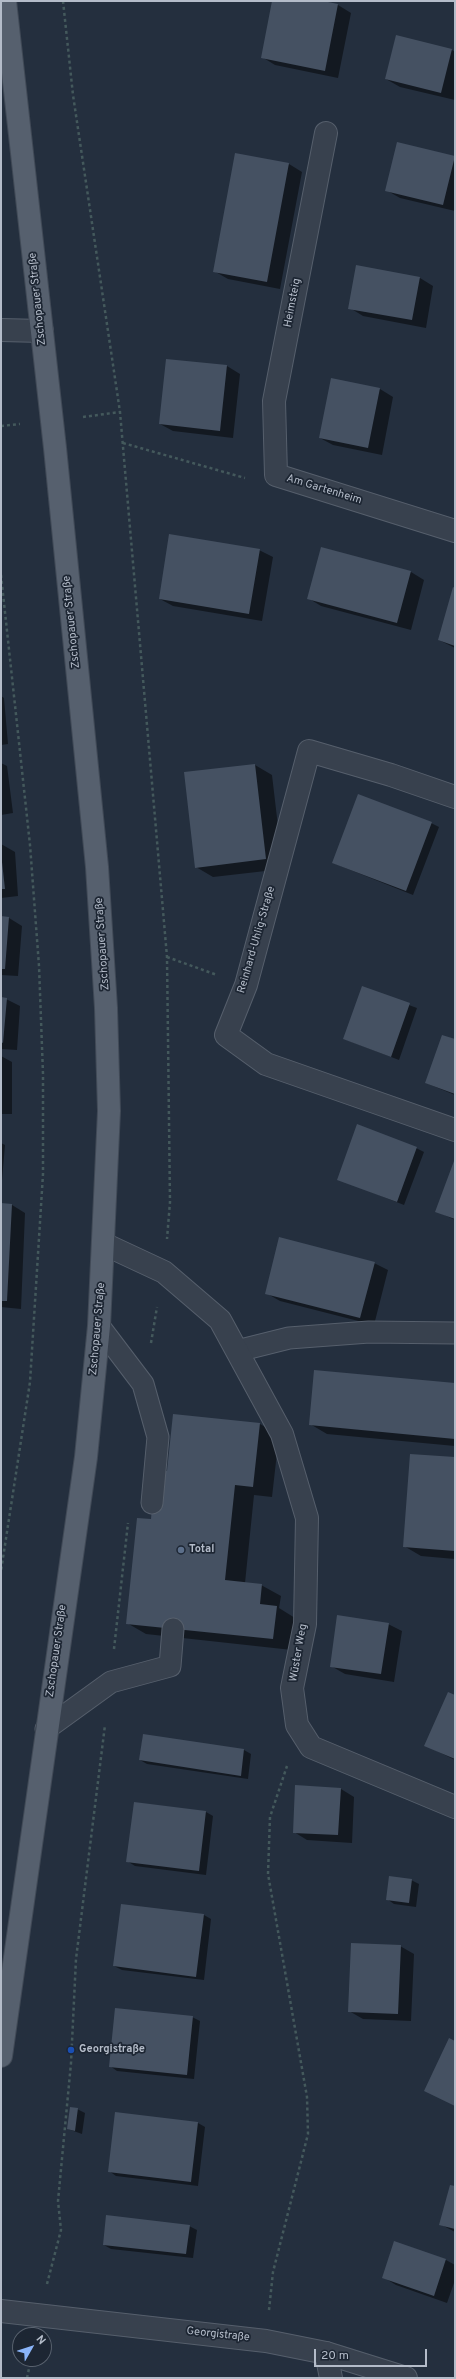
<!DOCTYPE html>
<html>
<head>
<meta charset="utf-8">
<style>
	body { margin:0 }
	#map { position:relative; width:456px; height:2379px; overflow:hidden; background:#242f3e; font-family:Overpass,sans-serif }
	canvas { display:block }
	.frame { position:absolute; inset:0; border:2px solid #b4bcc9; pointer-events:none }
	.north { position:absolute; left:12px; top:2327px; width:40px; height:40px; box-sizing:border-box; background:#1d2633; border:1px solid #59626f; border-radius:50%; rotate:51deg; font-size:11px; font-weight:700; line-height:16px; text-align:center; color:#b4bcc9 }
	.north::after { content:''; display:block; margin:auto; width:14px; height:18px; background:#8ab4f8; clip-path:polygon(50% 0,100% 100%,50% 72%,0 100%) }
	.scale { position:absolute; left:314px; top:2349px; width:113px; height:18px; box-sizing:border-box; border:2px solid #b4bcc9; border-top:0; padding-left:5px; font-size:12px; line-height:14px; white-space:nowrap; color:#b4bcc9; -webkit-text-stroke:3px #1d2633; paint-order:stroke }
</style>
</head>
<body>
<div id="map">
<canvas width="456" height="2379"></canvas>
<div class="frame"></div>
<div class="north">N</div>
<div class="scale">20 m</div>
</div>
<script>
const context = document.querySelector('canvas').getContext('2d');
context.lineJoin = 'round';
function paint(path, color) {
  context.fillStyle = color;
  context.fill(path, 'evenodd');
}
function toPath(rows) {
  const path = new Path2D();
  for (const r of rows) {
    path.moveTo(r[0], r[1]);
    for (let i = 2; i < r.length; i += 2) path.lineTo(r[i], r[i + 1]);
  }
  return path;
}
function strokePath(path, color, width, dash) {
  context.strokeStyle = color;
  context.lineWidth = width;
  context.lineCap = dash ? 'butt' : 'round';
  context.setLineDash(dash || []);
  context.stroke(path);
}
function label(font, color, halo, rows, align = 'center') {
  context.font = font + ' Overpass,sans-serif';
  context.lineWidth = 3.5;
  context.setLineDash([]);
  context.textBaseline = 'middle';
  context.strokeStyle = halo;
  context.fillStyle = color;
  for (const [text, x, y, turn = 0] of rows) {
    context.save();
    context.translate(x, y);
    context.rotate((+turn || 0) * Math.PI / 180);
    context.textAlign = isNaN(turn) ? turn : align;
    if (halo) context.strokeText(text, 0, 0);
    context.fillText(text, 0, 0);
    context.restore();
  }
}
const shadow = toPath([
	[273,1,318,1,338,5,351,13,338,78,275,65,262,57],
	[452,50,455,52,455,100,400,87,386,79],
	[454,157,455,211,400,198,386,190],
	[289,164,302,172,280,289,228,279,214,271],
	[357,266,420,278,433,286,426,328,363,316,350,308],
	[227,366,240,374,233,438,173,431,160,424],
	[380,389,393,397,382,455,333,445,320,438],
	[259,550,273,557,262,621,173,606,160,599],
	[411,572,424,580,411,630,321,606,308,598],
	[455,589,455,648,439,640],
	[1,696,4,698,8,744,1,745],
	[1,763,7,766,13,813,1,815],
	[255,765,272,775,283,869,213,877,196,867],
	[431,823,439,827,413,895,333,863],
	[1,844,15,852,18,896,1,898],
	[1,917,9,918,22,926,18,976,1,975],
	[362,988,417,1008,399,1060,344,1039],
	[1,998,6,999,20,1006,17,1050,1,1049],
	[455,1040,455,1095,426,1083],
	[1,1056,12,1062,12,1114,1,1114],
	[1,1143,5,1145,1,1192],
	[416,1148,424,1152,404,1205,338,1179],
	[455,1163,455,1220,436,1211],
	[1,1204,12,1205,25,1213,21,1309,1,1307],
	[374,1263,388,1270,374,1325,280,1301,266,1293],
	[455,1384,455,1446,327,1434,310,1424],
	[174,1415,260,1424,279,1435,272,1497,254,1495,245,1583,261,1585,281,1596,279,1608,295,1618,292,1650,146,1634,127,1623,151,1520,168,1472],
	[455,1458,455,1559,421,1556,404,1546],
	[388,1624,402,1631,394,1682,345,1674,331,1666],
	[455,1696,455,1760,425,1745],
	[143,1735,244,1750,251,1754,248,1779,147,1764,140,1760],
	[341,1789,354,1797,352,1843,307,1840,294,1832],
	[206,1812,213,1816,206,1875,135,1866,127,1861],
	[411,1880,419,1884,416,1907,394,1904,387,1899],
	[122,1905,204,1915,211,1919,204,1980,122,1970,114,1966],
	[400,1946,414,1954,411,2021,363,2019,349,2011],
	[192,2017,200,2021,194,2079,117,2071,110,2066],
	[77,2109,85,2113,82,2134,68,2129],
	[116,2113,198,2123,205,2127,198,2186,116,2176,109,2171],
	[455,2188,455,2232,440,2224],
	[189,2226,197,2230,193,2258,111,2249,104,2245],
	[394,2243,446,2260,455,2265,455,2280,447,2303,396,2285,383,2277]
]);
const building = toPath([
	[272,1,323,1,338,4,325,71,261,58],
	[396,35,452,49,441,93,385,79],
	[397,142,455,156,443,205,385,191],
	[235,153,289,163,267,282,213,272],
	[356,265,420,277,412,320,348,309],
	[166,359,227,365,220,431,159,424],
	[331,378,380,388,368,448,319,438],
	[169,534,260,549,249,614,159,599],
	[321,547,411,571,397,623,307,599],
	[453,587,455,588,455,646,438,640],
	[255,764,266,859,195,868,184,772],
	[358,794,432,822,406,891,332,863],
	[1,853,5,889,1,889],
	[1,916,9,917,5,969,1,969],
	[362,986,410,1003,391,1057,343,1039],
	[1,997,7,998,3,1043,1,1042],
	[442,1035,455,1039,455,1094,425,1083],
	[357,1124,417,1147,397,1202,337,1180],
	[454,1161,455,1162,455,1219,435,1212],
	[1,1203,12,1204,7,1301,1,1301],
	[279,1237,375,1262,360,1318,265,1294],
	[314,1370,455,1383,455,1439,309,1425],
	[173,1414,260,1423,253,1487,235,1485,225,1580,262,1584,260,1604,277,1606,273,1639,126,1624,137,1518,151,1519,155,1470,167,1471],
	[410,1454,455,1457,455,1551,403,1547],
	[337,1615,389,1623,381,1674,330,1667],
	[448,1692,455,1695,455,1759,424,1746],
	[143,1734,244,1749,241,1776,139,1760],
	[295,1785,341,1788,338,1835,293,1833],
	[134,1802,206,1811,199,1871,126,1862],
	[389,1876,412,1879,409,1903,386,1900],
	[121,1904,204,1914,196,1977,113,1966],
	[351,1943,401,1945,398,2014,348,2012],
	[115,2008,193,2016,187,2075,109,2067],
	[449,2038,455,2041,455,2106,424,2091],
	[70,2107,78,2108,75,2131,67,2129],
	[115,2112,198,2122,191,2182,108,2172],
	[450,2185,455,2186,455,2229,439,2225],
	[106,2215,190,2225,186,2254,103,2245],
	[394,2241,446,2259,434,2296,382,2278]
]);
const path = toPath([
	[63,1,73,95,120,412,167,957,170,1202,167,1239],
	[83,417,120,412],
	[1,426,20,424],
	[123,443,245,478],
	[1,575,30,845,39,966,43,1074,43,1174,30,1382,1,1571],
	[167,957,217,975],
	[151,1343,157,1307],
	[114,1649,128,1523],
	[47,2284,61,2230,58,2201,71,2063,76,1959,105,1725],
	[269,2310,273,2272,308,2134,307,2097,268,1874,270,1817,287,1766],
	[27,2378,31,2359]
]);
const service = toPath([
	[99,1326,143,1384,158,1437,152,1503],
	[237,1351,289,1338,369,1332,455,1333],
	[46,1729,111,1682,170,1666,173,1629]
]);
const minor = toPath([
	[326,133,274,401,276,475,455,531],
	[1,330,42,331],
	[455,797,391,775,309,751,246,985,226,1035,266,1064,455,1130],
	[104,1244,164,1272,220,1320,282,1434,307,1518,305,1624,292,1688,297,1725,311,1747,455,1807],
	[326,2353,331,2378]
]);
const tertiary = toPath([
	[1,2311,266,2341,326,2353,406,2378]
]);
const primary = toPath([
	[1,2056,86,1457,99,1326,109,1111,106,1008,97,867,55,448,5,1]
]);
const markers = [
	[181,1550,4,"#5c6f8a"],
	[71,2050,4,"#1a4fb4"]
];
const streetNames = [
	["Zschopauer Straße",38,299,-96],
	["Heimsteig",293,303,-79],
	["Am Gartenheim",324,490,17],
	["Zschopauer Straße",72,622,-96],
	["Reinhard-Uhlig-Straße",257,940,-74],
	["Zschopauer Straße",103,944,-94],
	["Zschopauer Straße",98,1329,-85],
	["Zschopauer Straße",57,1651,-82],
	["Wüster Weg",299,1653,-80],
	["Georgistraße",218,2335,6]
];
const poiNames = [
	["Total",189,1550],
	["Georgistraße",79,2050]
];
paint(shadow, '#0007');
paint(building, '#455162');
strokePath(service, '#565f6c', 23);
strokePath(minor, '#565f6c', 24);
strokePath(tertiary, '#565f6c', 24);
strokePath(primary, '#414a57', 24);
strokePath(path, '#44595c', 2.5, [3, 3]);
strokePath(service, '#38414e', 21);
strokePath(minor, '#38414e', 22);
strokePath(tertiary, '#38414e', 22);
strokePath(primary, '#56606e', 22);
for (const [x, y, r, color] of markers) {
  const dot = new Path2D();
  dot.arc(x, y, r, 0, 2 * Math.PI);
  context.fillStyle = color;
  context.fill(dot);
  strokePath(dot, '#1d2633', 1.5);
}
label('11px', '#b4bcc9', '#1d2633', streetNames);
label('bold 11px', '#b4bcc9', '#1d2633', poiNames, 'left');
</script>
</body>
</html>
